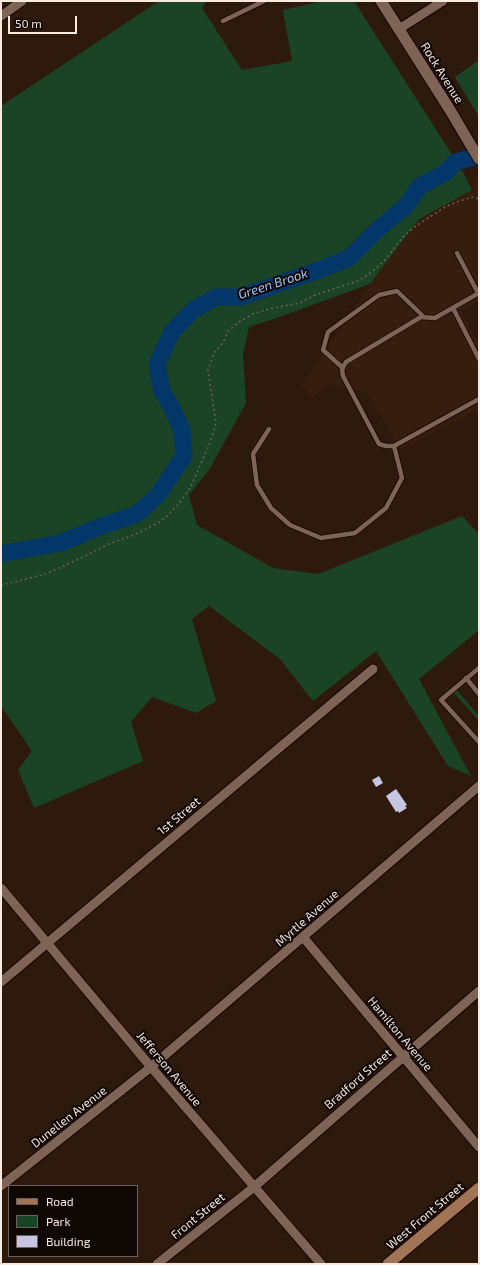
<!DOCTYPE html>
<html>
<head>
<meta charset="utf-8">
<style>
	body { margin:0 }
	#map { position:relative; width:480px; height:1265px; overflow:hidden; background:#2e190d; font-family:"Exo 2",sans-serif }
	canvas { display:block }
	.frame { position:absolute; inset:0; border:2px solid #f8e9e1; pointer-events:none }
	.legend { position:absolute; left:8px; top:1185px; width:130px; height:72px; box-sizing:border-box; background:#0f0703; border:1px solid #6c615c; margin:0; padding:5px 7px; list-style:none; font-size:12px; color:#f8e9e1 }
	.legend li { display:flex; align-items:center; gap:8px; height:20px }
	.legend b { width:20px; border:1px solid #6c615c }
	.scale { position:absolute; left:8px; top:16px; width:69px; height:18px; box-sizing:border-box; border:2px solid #f8e9e1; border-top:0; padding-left:5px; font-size:12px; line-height:14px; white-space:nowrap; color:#f8e9e1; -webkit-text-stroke:3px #0f0703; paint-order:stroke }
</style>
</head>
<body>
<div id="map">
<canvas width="480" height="1265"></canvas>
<div class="frame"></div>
<ul class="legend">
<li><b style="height:5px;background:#a07455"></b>Road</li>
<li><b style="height:11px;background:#1b4426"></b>Park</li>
<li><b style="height:11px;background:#c6c5e1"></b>Building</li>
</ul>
<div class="scale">50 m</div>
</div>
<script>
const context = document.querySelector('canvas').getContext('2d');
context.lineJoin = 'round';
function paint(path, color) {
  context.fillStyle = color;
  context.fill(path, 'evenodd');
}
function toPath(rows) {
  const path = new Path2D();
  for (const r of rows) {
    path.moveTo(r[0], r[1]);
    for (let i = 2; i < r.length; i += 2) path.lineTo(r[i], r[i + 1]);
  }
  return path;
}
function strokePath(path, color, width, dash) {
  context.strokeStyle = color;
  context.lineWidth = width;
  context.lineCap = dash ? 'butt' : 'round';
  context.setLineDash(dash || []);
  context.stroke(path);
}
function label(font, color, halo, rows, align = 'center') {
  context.font = font + ' "Exo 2",sans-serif';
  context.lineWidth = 4;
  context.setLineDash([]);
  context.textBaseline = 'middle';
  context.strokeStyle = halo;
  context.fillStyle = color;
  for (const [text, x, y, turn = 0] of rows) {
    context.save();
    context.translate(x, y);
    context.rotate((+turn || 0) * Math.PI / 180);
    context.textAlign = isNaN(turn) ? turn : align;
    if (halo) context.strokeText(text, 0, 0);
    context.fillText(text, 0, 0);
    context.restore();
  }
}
const built = toPath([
	[476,179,479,185,479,301,461,311,479,345,479,409,400,450,367,393,328,385,311,398,302,385,370,284,419,219,472,190]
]);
const green = toPath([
	[159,1,206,1,202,8,242,70,292,61,283,10,323,1,354,1,460,167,472,190,419,219,370,284,285,315,249,327,243,355,246,403,209,470,189,495,197,525,273,568,318,574,462,516,479,534,479,630,419,679,471,776,448,766,376,651,313,701,280,659,209,606,192,619,216,701,196,713,152,697,131,722,143,761,34,808,18,770,32,751,1,706,1,106],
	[479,60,479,117,455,77],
	[456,689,479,716,479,721,453,692]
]);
const river = toPath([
	[1,554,60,543,102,526,137,514,157,496,184,456,182,430,171,406,162,391,157,364,172,332,193,310,216,297,241,297,319,270,349,258,378,229,405,207,420,186,445,173,455,162,479,156]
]);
const building = toPath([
	[379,776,383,783,376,787,372,780],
	[396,789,407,805,405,806,407,808,399,813,398,811,396,812,386,796]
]);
const path = toPath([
	[1,586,6,584,46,574,81,558,109,544,134,535,158,523,167,516,179,504,191,486,210,443,216,423,208,370,214,353,223,343,228,331,239,322,253,314,273,308,300,303,315,295,358,281,372,272,386,259,403,237,413,228,445,207,459,201,473,197,479,199]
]);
const service = toPath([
	[223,21,264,1],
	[457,253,478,293],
	[479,293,435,318,421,317,346,362,342,369,343,376,379,444,386,446,394,446,479,399],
	[453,308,479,359],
	[343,368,323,350,328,332,379,295,397,291,424,317],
	[269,429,253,454,257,485,271,508,290,525,321,538,355,533,386,508,402,478,394,446],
	[479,668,441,700,479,742],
	[466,678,479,694]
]);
const minor = toPath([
	[1,16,22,1],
	[399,29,443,1],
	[1,888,151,1067,321,1264],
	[303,937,479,1147],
	[1,982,373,669],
	[1,1186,151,1067,479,786],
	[157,1264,254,1187,479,991]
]);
const tertiary = toPath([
	[381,1,450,110,479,159]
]);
const secondary = toPath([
	[388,1264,479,1188]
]);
const streetNames = [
	["Rock Avenue",442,73,58],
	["1st Street",179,816,-40],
	["Myrtle Avenue",307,918,-41],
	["Hamilton Avenue",400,1034,50],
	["Jefferson Avenue",169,1069,50],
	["Bradford Street",358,1079,-41],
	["Dunellen Avenue",69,1117,-38],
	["Front Street",198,1216,-39],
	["West Front Street",425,1216,-40]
];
const waterNames = [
	["Green Brook",273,284,-18]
];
paint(built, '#371d0d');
paint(green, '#1b4426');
strokePath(river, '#033669', 17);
paint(building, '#c6c5e1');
strokePath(service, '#150400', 6);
strokePath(minor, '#150400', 11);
strokePath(tertiary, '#150400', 13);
strokePath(secondary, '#150400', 13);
strokePath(path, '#736056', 1.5, [2, 3]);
strokePath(service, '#7d6456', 4.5);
strokePath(minor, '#7d6456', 9);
strokePath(tertiary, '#7d6456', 11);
strokePath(secondary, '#a07455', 11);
label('12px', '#f8e9e1', '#0f0703', streetNames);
label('italic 13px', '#a1c8f8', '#0f0703', waterNames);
</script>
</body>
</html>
